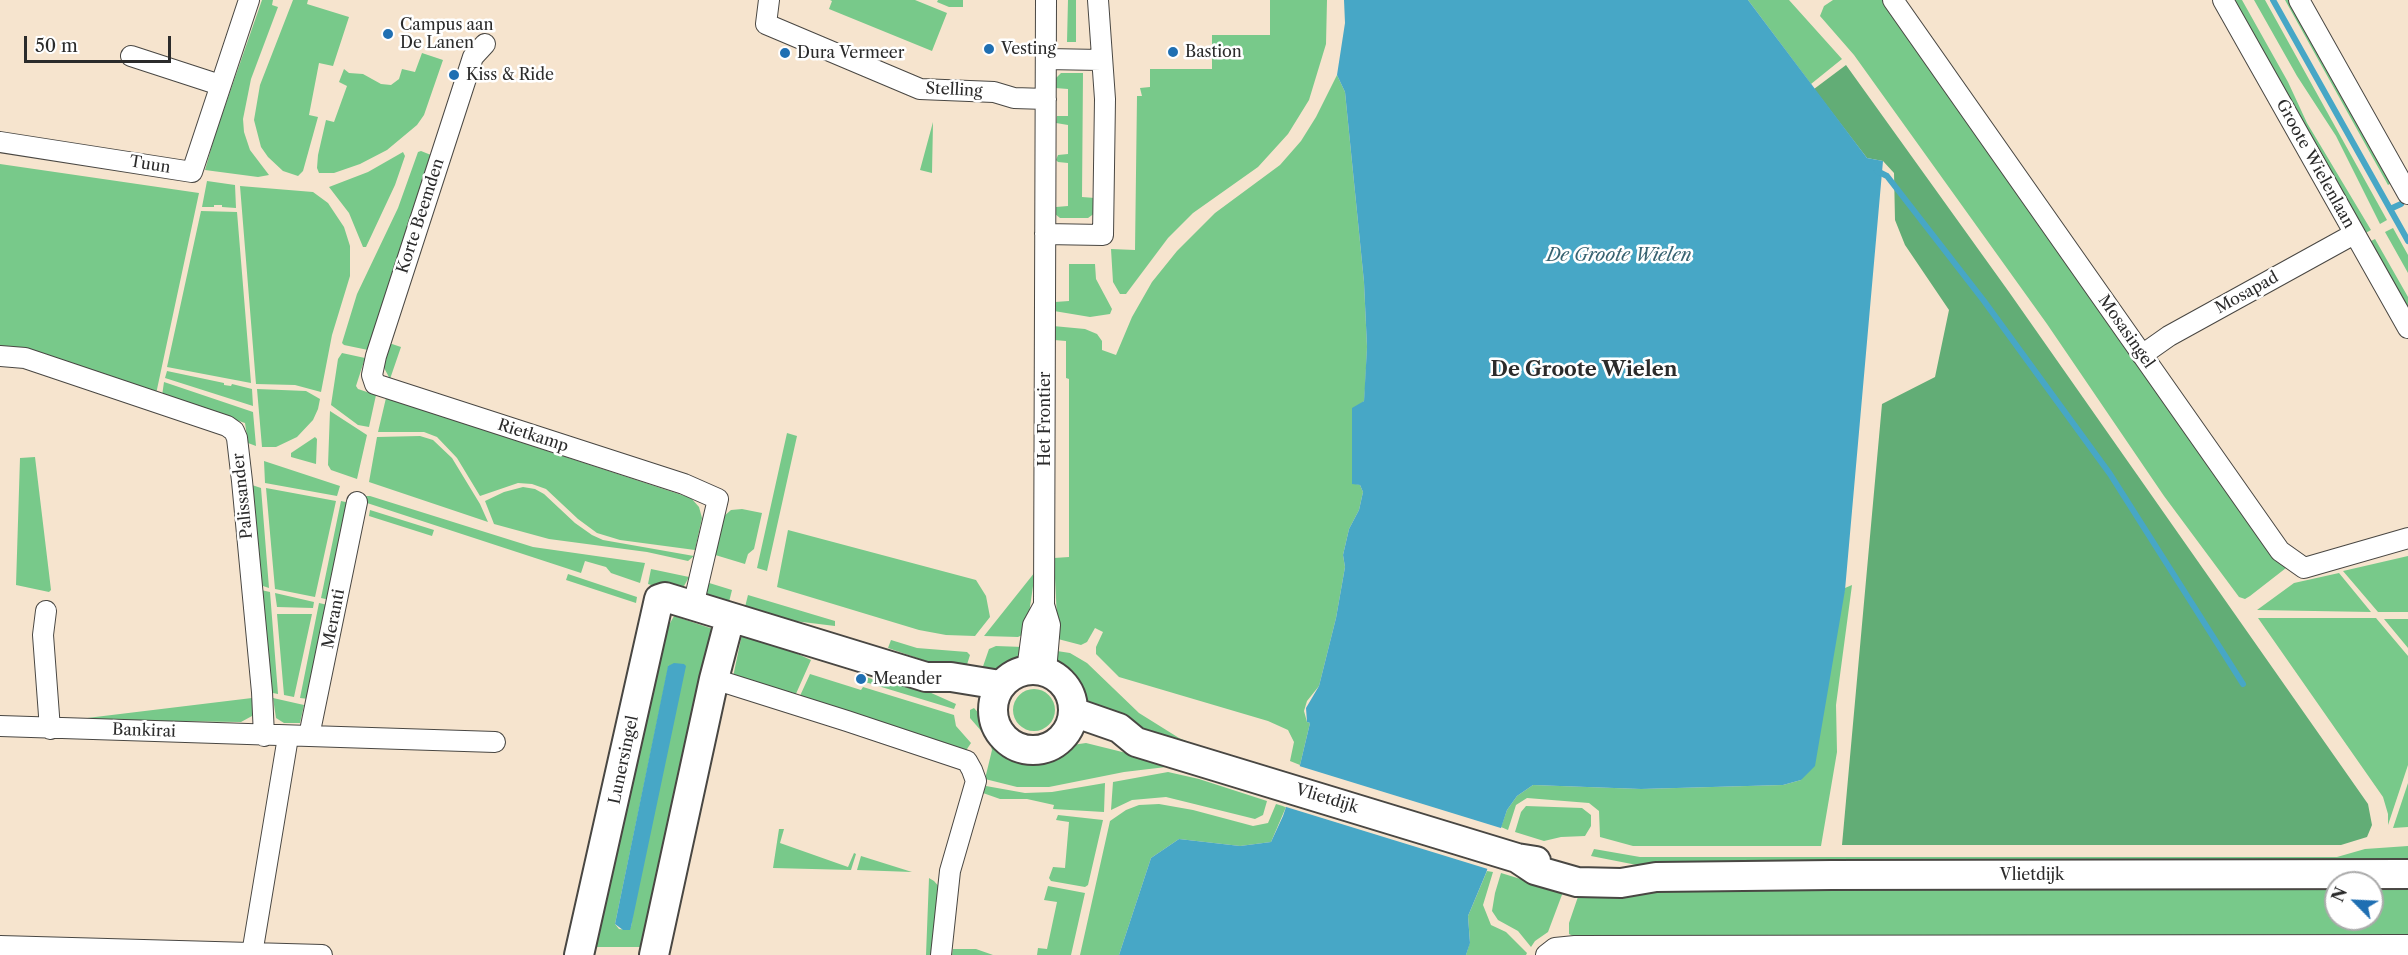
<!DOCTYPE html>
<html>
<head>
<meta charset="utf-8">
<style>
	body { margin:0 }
	#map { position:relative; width:2408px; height:955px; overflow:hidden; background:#f6e4ce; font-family:"Libre Caslon Text",serif }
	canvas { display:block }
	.north { position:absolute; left:2324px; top:871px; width:60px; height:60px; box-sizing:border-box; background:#fff; border:2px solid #aaa; border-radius:50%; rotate:294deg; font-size:16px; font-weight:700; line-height:24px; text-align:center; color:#2b2b2b }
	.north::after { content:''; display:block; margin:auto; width:21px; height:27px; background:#1f6fb2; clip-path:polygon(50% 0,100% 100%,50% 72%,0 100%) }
	.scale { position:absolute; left:24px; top:36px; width:147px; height:27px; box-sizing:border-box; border:3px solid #2b2b2b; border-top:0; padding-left:8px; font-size:18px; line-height:21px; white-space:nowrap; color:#2b2b2b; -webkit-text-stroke:4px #fff; paint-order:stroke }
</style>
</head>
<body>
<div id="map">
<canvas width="2408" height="955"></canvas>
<div class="north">N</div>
<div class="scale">50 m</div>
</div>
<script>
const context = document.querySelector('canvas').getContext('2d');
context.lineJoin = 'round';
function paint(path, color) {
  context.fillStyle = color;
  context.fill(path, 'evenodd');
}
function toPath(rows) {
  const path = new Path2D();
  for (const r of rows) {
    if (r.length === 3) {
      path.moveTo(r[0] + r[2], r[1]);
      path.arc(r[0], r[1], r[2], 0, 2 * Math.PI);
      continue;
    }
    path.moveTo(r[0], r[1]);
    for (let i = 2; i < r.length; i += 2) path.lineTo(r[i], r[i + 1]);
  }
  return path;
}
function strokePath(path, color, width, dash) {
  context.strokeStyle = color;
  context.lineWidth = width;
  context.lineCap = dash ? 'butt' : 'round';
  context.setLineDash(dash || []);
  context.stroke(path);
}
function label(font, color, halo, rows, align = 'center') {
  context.font = font + ' "Libre Caslon Text",serif';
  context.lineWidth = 5;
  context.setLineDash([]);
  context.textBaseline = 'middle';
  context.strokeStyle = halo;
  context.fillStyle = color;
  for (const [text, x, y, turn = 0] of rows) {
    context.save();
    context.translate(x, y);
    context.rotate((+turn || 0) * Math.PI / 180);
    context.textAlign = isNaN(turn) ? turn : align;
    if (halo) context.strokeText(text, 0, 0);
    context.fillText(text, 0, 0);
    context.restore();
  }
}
const green = toPath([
	[262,0,273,0,272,5,278,7,251,79,243,119,244,132,250,150,269,175,258,177,205,170,215,135],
	[293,0,308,0,307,4,349,17,333,66,319,63,309,115,318,117,303,171,298,176,283,171,268,157,261,147,254,120,260,85],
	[830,0,915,0,947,13,932,51,829,9,832,1],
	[938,0,963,0,963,7,949,7,937,2],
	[1068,0,1076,0,1076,42,1067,42],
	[1270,0,1327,0,1326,44,1309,100,1288,134,1258,167,1193,213,1168,238,1126,294,1120,294,1113,282,1111,249,1135,250,1137,96,1142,96,1140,88,1150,87,1150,69,1212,69,1212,35,1270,35],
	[1748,0,1789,0,1842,59,1811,84],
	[1833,0,1883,0,2286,568,2250,596,2245,599,2239,597,2164,496,2047,324,1854,55,1820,16,1824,6],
	[2230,0,2242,0,2288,82,2307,123,2371,230,2362,235],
	[2254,0,2265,0,2387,220,2380,224,2336,136,2297,76],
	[2285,0,2293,0,2395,181,2388,185],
	[422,53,443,60,424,115,417,125,387,150,360,164,334,173,319,173,317,168,318,155,326,120,334,122,347,86,339,82,344,69,349,73,363,74,381,84,391,85,399,79,402,69,415,72],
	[1061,73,1083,73,1082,197,1095,198,1095,213,1088,218,1060,218,1055,214,1056,207,1068,206,1068,163,1058,162,1056,160,1058,155,1068,154,1068,125,1056,123,1057,116,1068,116,1068,89,1055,88,1055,79],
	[1337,75,1345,92,1364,282,1367,347,1365,389,1364,401,1358,406,1352,483,1360,485,1363,492,1359,510,1349,529,1343,555,1345,567,1336,618,1319,686,1307,701,1304,711,1307,722,1310,723,1300,765,1290,761,1294,742,1288,730,1268,721,1119,677,1096,654,1096,647,1103,632,1095,628,1087,642,1081,645,1058,639,1054,558,1069,557,1069,379,1066,378,1066,341,1054,340,1053,326,1085,329,1097,334,1102,341,1102,350,1116,355,1132,317,1152,282,1177,251,1215,213,1280,165,1301,141,1316,117],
	[933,122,932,173,920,170],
	[421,151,431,155,368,350,344,345,342,343,357,294,398,208,418,152],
	[403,152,405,156,395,185,366,247,363,247,349,213,329,187,368,172],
	[0,164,199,193,156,394,0,349],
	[207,181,235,185,236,208,222,207,222,205,214,205,214,207,202,207],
	[240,186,313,192,328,203,344,227,350,246,350,276,332,335,321,392,295,385,256,384],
	[201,211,237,212,251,383,167,367],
	[2393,228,2408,255,2408,273,2385,232],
	[2375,239,2408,297,2408,315,2367,243],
	[1069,264,1095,264,1096,279,1112,309,1110,314,1090,317,1054,311,1055,302,1069,301],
	[389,343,401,347,390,379,383,366],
	[342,353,365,358,356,386,358,389,376,395,369,427,358,425,331,405,338,359],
	[167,371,224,383,224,385,231,386,232,384,252,389,253,406,165,378],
	[164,382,253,412,256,446,248,443,245,423,162,396],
	[257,389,306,391,320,399,318,409,313,420,297,437,276,447,262,447],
	[386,398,691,498,699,507,702,518,695,550,620,540,597,533,578,519,546,489,532,484,518,483,480,496,457,458,437,437,424,432,378,432],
	[330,411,367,435,357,479,331,470,328,465],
	[787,433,797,436,767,571,757,568],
	[420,436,433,440,452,458,480,504,488,522,369,482,377,437],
	[315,437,317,439,316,464,291,457,291,453],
	[35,457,51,590,49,592,16,585,20,458],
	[264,461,340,486,337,496,265,483],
	[252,485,261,488,269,588,260,585],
	[523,487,535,489,544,494,575,523,592,535,603,540,694,556,688,561,647,552,549,539,494,524,485,501,504,492],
	[266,488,336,501,315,597,275,589],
	[366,496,370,496,533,547,645,563,640,583,611,573,606,567,585,561,581,573,364,502],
	[341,501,350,503,330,600,321,598],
	[742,509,762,513,754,549,748,554,745,564,712,554,724,516,731,510],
	[370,510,434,530,432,536,369,516],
	[788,530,976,580,986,596,990,617,975,636,946,635,919,630,777,587],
	[2408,556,2408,612,2378,612,2343,571],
	[651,569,689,577,684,586,679,589,661,588,648,584],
	[1035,572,1027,628,1024,634,1018,637,984,636],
	[2339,573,2371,612,2257,610,2294,583],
	[568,574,637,597,636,603,566,580],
	[706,582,732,590,728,606,708,597,705,592],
	[1852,585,1836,705,1837,752,1821,846,1633,846,1600,837,1599,811,1589,803,1527,798,1516,805,1508,830,1501,827,1507,810,1517,796,1533,785,1641,789,1783,785,1801,780,1845,588],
	[261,590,270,592,278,694,268,692],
	[275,593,314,602,313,608,277,607],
	[748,595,835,621,835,626,762,617,744,611],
	[319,603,328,605,309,699,300,698],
	[277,614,312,614,294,697,284,695],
	[674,616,716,630,647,947,594,947,650,659],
	[669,664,631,927,628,930,619,929,615,924],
	[2258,618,2376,618,2408,656,2408,765,2388,825,2388,814,2383,797],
	[2384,619,2408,619,2408,648],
	[751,633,811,660,795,696,733,677,742,634],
	[891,640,917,648,967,652,970,655,964,674,888,648],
	[996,646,1023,647,1021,657,1010,670,999,675,980,675,989,649],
	[1057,651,1070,653,1087,663,1139,713,1179,738,1205,749,1149,733,1087,708,1061,670,1056,660],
	[810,674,861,690,863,687,954,715,956,726,971,743,965,752,799,698],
	[866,677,878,681,920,688,956,704,954,709,865,682],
	[1034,710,21],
	[252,698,252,716,241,722,87,720,87,718],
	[273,698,304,705,300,723,284,723,276,718],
	[974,708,990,726,995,738,1004,747,1016,753,1045,756,1072,745,1086,743,1199,771,1166,767,1124,772,1049,787,1017,787,985,779,992,750,989,740,970,718,970,710],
	[1168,772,1199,779,1267,801,1263,815,1255,819,1166,797,1132,800,1111,810,1113,782],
	[1105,783,1104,812,1053,809,1054,805,1027,799,1000,799,983,793,986,786,1025,793,1052,792],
	[2408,783,2408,827,2393,828],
	[1159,804,1193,810,1253,826,1268,823,1276,804,1286,807,1271,842,1240,846,1179,839,1151,858,1119,955,1080,955,1110,821,1126,810,1139,805],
	[1526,806,1582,808,1591,815,1591,826,1585,836,1561,837,1544,841,1515,832,1521,812],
	[1058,815,1103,820,1088,885,1085,887,1051,881,1049,878,1053,867,1065,868,1069,822,1056,820],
	[779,829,784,829,780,843,848,867,854,853,856,854,851,870,773,868],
	[2408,846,2408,866,1647,867,1591,856,1594,849,1640,857,2337,857,2365,849],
	[861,856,912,872,857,870],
	[1487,871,1493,872,1483,905,1491,925,1506,932,1527,953,1526,955,1466,955,1470,942,1468,916],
	[1501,873,1563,892,1548,932,1535,941,1531,947,1518,931,1498,920,1492,911,1495,893],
	[929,878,934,881,941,889,934,955,926,955],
	[2336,883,2336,919,2372,919,2372,883,2408,883,2408,934,1577,938,1569,934,1569,923,1581,888],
	[1048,886,1085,893,1071,955,1037,955,1038,948,1047,949,1057,902,1044,900],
	[953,949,976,949,993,955,952,955]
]);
const forest = toPath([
	[1846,65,2009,292,2368,804,2372,825,2367,837,2341,845,1842,845,1882,404,1935,377,1949,310,1905,245,1895,220,1894,173,1883,161,1867,158,1814,89]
]);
const water = toPath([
	[1344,0,1748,0,1867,158,1883,161,1845,590,1815,766,1801,780,1783,785,1641,789,1533,785,1517,796,1507,810,1486,873,1468,916,1470,943,1466,955,1119,955,1151,858,1179,839,1240,846,1271,842,1283,816,1300,765,1310,723,1307,722,1306,708,1319,686,1336,618,1345,567,1343,555,1349,529,1359,510,1363,492,1360,485,1352,484,1352,408,1364,401,1367,347,1364,282,1345,92,1337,75,1345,23],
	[674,663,684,664,686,666,631,927,630,930,623,930,615,924,668,666]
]);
const pier = toPath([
	[1296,765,1504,829,1491,870,1283,806]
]);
const stream = toPath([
	[2273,0,2408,241],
	[1877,171,1887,176,1984,301,2110,474,2243,684],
	[2390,209,2401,204]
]);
const street = toPath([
	[769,0,766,24,920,89,994,92,1014,98,1046,99],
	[1046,0,1044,605,1050,625,1046,671],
	[1893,0,2280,551,2304,568,2408,538],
	[2223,0,2408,328],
	[2299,0,2408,194],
	[485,44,473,57,376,356,372,375,375,384,684,484,718,499,693,606],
	[131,56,220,85],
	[1046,59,1101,60],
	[0,142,192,172,249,0],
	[1045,234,1103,235,1105,99,1098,0],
	[2142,355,2169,336,2354,234],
	[0,356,25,358,227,426,234,431,237,438,242,481,262,692,264,736],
	[46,611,43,635,50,729],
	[1027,670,1033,625,1044,605],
	[714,679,847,721,967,761,972,770,976,781,950,871,941,955],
	[0,726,495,742],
	[309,736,357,502],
	[0,946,322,955],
	[252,954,288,737],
	[1546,955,1555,948,1575,946,2408,945]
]);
const secondary = toPath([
	[1033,710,40],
	[1073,712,1119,728,1136,742,1517,858,1536,861],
	[1517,858,1535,870,1577,882,1621,883,1656,877,1831,875,2408,874],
	[579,955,659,599,665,597,926,677,951,677,1000,685],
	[654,955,714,679,730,618]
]);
const markers = [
	[388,34,6,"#1f6fb2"],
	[989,49,6,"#1f6fb2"],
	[1173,52,6,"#1f6fb2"],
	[785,53,6,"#1f6fb2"],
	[454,75,6,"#1f6fb2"],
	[861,679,6,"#1f6fb2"]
];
const poiNames = [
	["Campus aan",400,25],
	["De Lanen",400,43],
	["Vesting",1001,49],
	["Bastion",1185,52],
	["Dura Vermeer",797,53],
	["Kiss & Ride",466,75],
	["Meander",873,679]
];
const streetNames = [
	["Stelling",954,90,3],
	["Groote Wielenlaan",2315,164,61],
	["Tuun",150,165,9],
	["Korte Beemden",421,216,-72],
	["Mosapad",2247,293,-29],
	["Mosasingel",2126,332,55],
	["Het Frontier",1045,419,-90],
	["Rietkamp",533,436,18],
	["Palissander",243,496,-96],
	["Meranti",334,619,-79],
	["Bankirai",144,731,2],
	["Lunersingel",624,760,-78],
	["Vlietdijk",1327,799,17],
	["Vlietdijk",2032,875]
];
const waterNames = [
	["De Groote Wielen",1619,256]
];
const quarterNames = [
	["De Groote Wielen",1584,370]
];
paint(green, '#78c98a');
paint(forest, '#62ad76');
paint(water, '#47a7c6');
paint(pier, '#f6e4ce');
strokePath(stream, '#47a7c6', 6);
strokePath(street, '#494743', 22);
strokePath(secondary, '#494743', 32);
strokePath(street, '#fff', 20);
strokePath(secondary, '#fff', 28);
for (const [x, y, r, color] of markers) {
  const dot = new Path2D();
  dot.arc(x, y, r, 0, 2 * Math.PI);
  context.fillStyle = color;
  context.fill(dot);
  strokePath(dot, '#fff', 2);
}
label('16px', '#2b2b2b', '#fff', poiNames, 'left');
label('16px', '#2b2b2b', '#fff', streetNames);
label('italic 18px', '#386371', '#fff', waterNames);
label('bold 20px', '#2b2b2b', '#fff', quarterNames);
</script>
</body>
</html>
